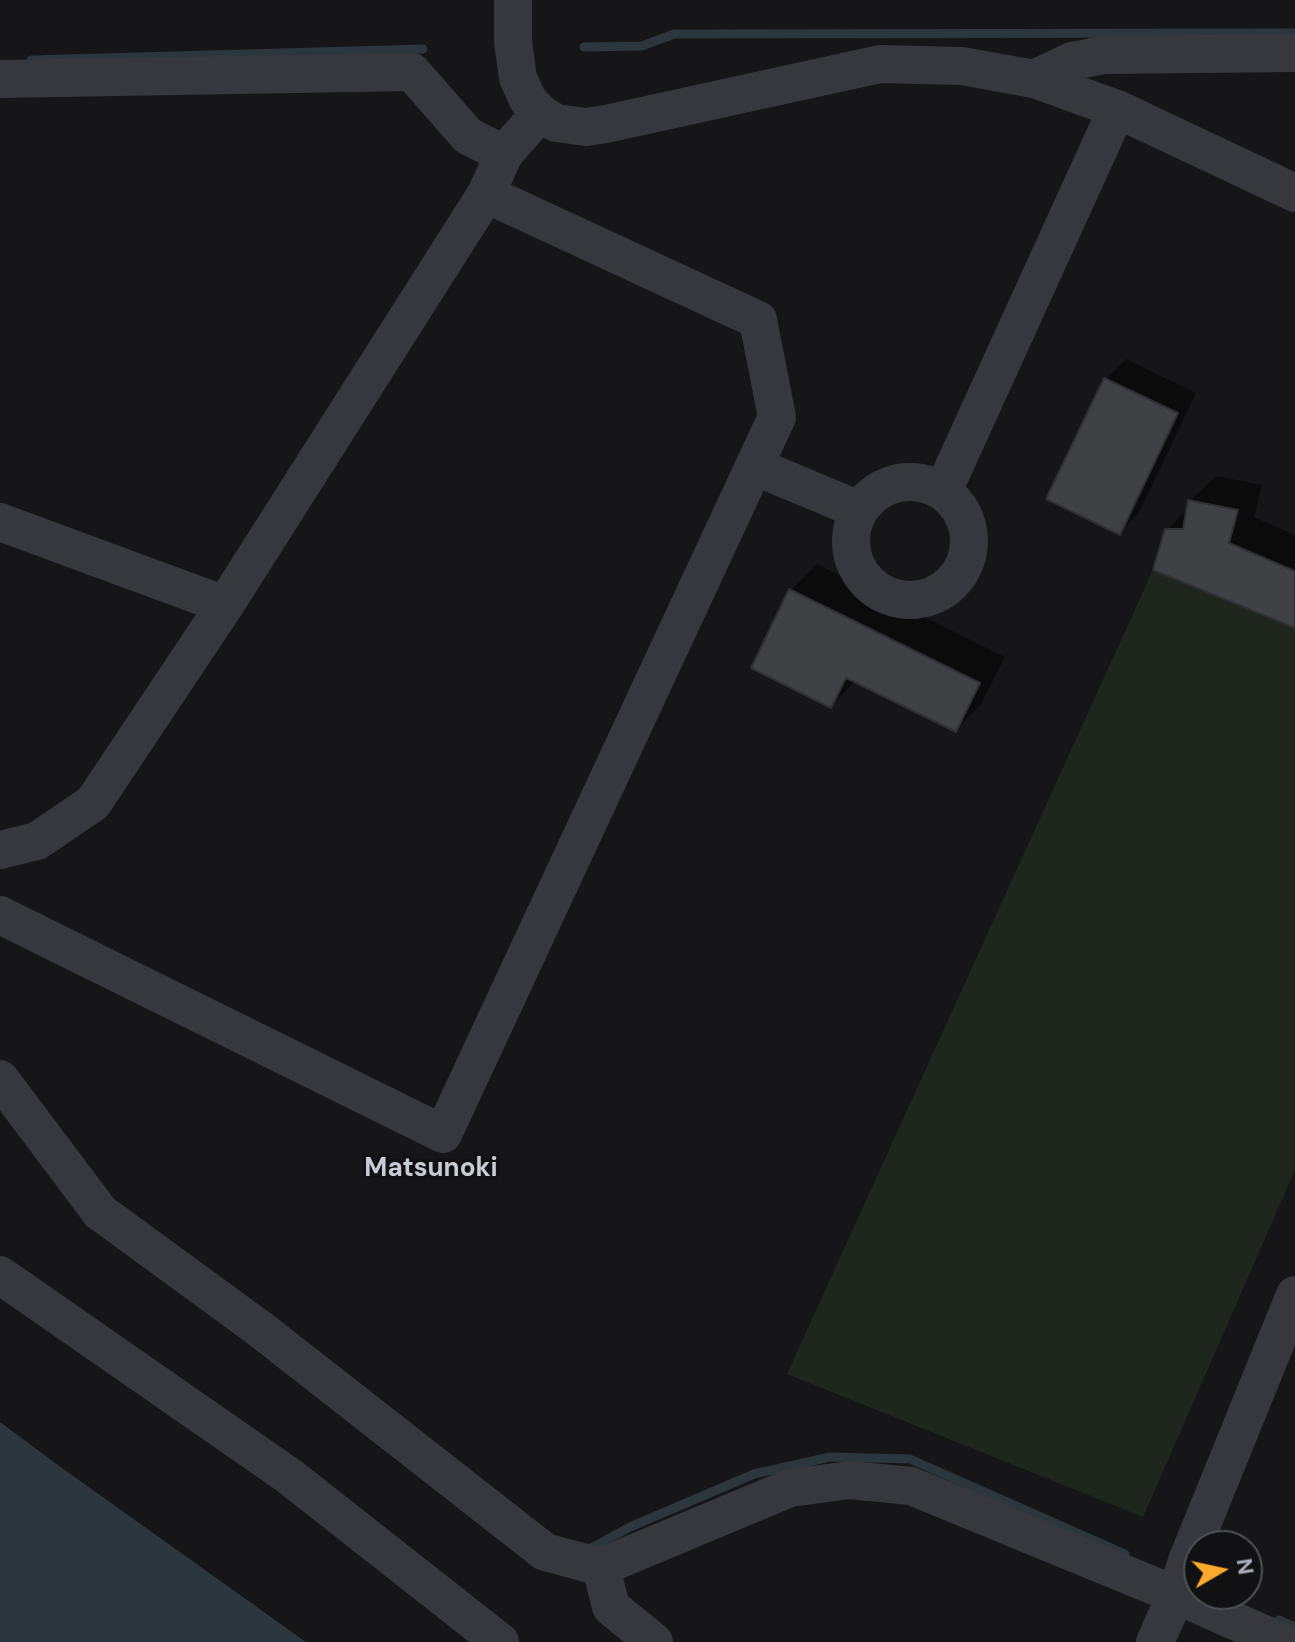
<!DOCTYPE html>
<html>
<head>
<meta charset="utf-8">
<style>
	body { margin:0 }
	#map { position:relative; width:1295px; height:1642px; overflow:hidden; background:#161618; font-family:"DM Sans",sans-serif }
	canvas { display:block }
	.north { position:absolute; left:1183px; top:1530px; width:80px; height:80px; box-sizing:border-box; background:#111113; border:2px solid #4d5055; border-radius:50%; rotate:81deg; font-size:22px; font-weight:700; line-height:32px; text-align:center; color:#a7aeb9 }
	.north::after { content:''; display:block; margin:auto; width:28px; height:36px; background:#fbaa2b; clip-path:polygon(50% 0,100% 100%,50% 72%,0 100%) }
</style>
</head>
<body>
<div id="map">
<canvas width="1295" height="1642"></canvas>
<div class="north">N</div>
</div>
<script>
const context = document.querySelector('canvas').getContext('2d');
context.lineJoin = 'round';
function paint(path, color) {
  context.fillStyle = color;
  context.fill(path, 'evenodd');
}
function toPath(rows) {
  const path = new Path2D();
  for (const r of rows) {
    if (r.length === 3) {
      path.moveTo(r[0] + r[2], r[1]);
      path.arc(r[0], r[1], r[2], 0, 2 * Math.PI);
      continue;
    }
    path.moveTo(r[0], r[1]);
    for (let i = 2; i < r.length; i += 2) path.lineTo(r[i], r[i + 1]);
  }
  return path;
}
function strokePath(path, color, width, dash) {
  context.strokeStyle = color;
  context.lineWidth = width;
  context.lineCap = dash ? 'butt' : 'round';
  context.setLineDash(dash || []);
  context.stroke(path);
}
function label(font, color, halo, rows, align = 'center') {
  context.font = font + ' "DM Sans",sans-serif';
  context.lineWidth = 7;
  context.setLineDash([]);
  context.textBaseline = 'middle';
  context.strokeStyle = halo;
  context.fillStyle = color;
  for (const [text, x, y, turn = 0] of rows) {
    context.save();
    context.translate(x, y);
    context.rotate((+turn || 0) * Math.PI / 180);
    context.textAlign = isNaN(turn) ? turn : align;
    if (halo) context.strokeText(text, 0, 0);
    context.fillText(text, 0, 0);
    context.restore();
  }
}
const green = toPath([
	[1153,570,1295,628,1295,1170,1143,1517,787,1374]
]);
const water = toPath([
	[0,1422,62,1468,306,1642,0,1642]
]);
const shadow = toPath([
	[1126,359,1196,393,1139,513,1120,532,1049,498,1106,379],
	[1216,476,1262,485,1254,517,1295,535,1295,626,1167,530,1189,507,1190,501],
	[817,564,1005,657,981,704,956,730,856,681,831,705,753,667,791,590]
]);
const stream = toPath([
	[584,47,642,46,674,34,1295,33],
	[31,60,423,49],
	[586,1551,630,1527,754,1474,830,1457,910,1459,1125,1554],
	[1279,1620,1295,1627]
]);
const building = toPath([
	[1104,378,1178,413,1120,535,1046,499,1104,378],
	[1188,500,1238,510,1229,543,1295,571,1295,628,1153,570,1165,529,1183,529,1188,500],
	[789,589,980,683,956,732,846,678,831,708,751,668,789,589]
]);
const minor = toPath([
	[513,0,513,42,518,78,528,100,540,113,556,123,586,127,606,124,880,64,962,66,1034,79,1117,109,1295,193],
	[0,79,412,72,468,136,504,154],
	[1034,79,1072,61,1104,55,1295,53],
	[754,466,859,510],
	[910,541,59],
	[943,491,1117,109],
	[0,522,225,605],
	[0,850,37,841,93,803,225,605,486,194,504,154,540,113],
	[0,915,443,1134,777,417,758,320,486,194],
	[0,1079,100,1212,260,1329,545,1552,601,1567,790,1488,850,1480,911,1486,1176,1595,1282,1642],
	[0,1275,289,1476,500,1642],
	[601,1567,611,1607,654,1642],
	[1155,1642,1176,1595,1187,1561,1295,1295]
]);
const neighbourhoodNames = [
	["Matsunoki",431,1169]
];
paint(green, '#1e261e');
paint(water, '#2b363d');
paint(shadow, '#0007');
strokePath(stream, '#2b363d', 9);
paint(building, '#404145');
strokePath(building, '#303034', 2);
strokePath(minor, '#37383d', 38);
label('bold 26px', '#c8ccd4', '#111113', neighbourhoodNames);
</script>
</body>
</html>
